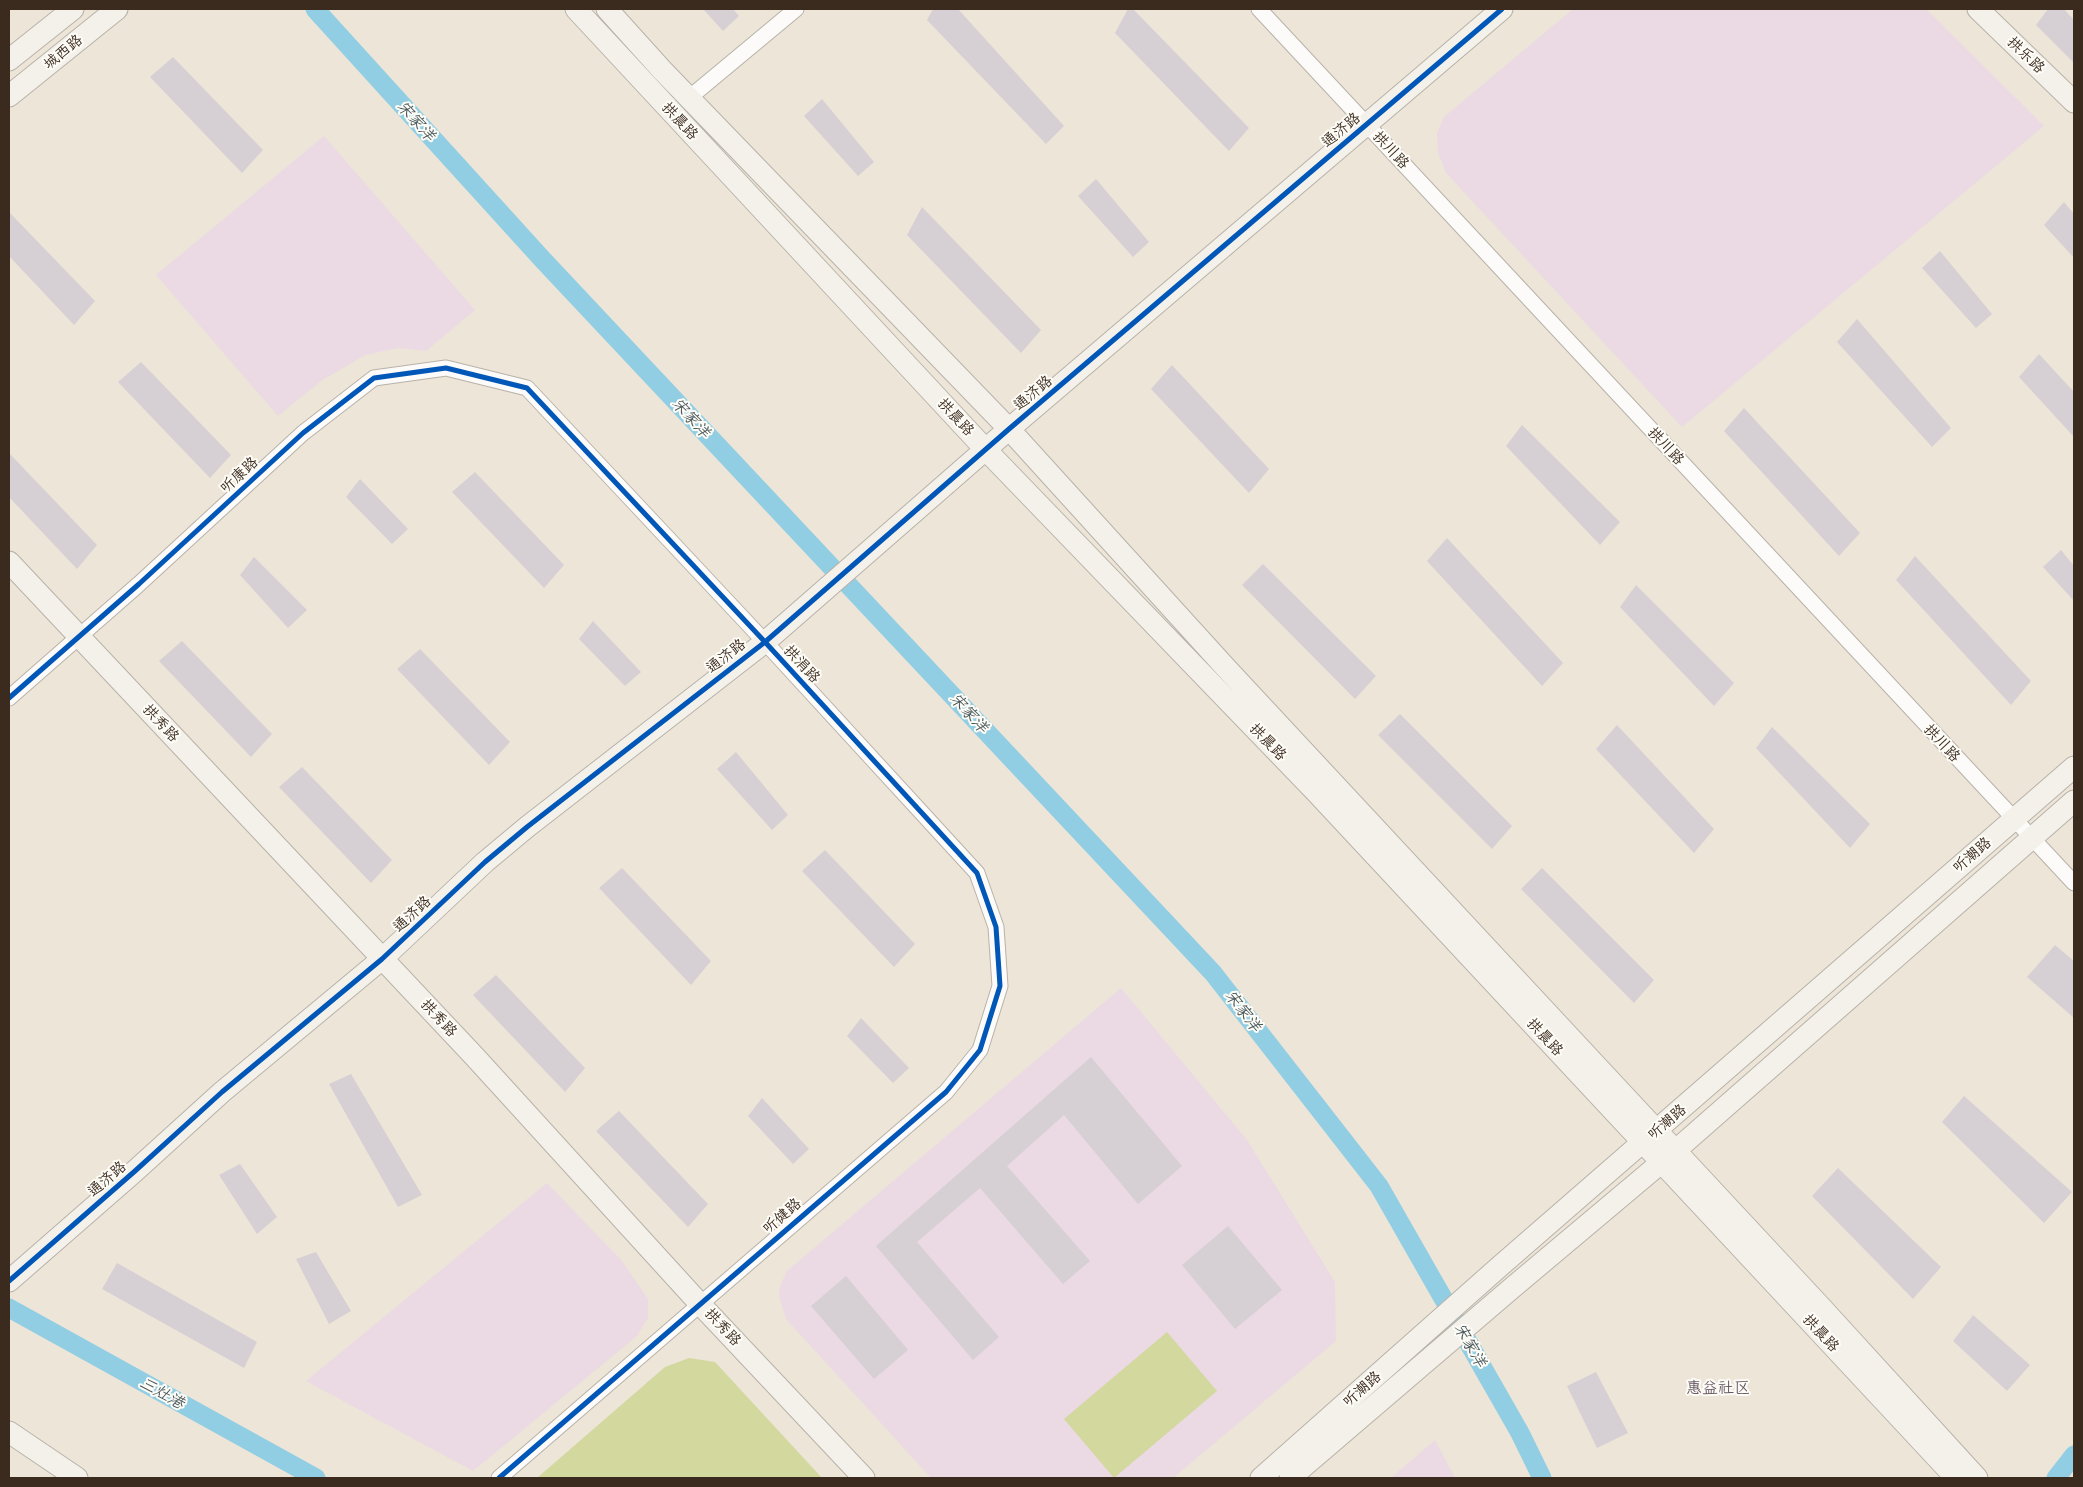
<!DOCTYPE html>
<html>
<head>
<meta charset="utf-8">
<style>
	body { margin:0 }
	#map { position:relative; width:2083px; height:1487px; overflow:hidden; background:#ece5d8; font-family:Mali,sans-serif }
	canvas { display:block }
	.frame { position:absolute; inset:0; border:10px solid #3b2a1e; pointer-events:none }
</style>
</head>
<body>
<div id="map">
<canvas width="2083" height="1487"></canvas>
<div class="frame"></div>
</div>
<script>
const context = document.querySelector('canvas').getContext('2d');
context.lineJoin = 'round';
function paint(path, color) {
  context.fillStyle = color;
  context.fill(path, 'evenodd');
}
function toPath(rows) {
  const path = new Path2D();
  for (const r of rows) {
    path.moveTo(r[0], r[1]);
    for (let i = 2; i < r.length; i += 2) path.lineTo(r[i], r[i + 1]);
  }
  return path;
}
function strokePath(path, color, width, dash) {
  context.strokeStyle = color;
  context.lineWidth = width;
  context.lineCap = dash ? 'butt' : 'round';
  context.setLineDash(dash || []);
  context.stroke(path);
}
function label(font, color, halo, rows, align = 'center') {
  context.font = font + ' Mali,"LXGW WenKai TC",sans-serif';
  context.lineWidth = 4;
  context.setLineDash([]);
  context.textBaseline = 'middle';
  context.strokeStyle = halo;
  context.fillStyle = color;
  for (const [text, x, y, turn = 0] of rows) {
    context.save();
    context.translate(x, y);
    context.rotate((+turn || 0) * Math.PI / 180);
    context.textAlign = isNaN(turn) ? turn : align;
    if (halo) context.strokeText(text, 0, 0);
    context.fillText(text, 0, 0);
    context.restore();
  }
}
const built = toPath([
	[1573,9,1926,9,2044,126,1682,427,1446,173,1438,152,1437,133,1444,117],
	[324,136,475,310,426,351,398,348,365,355,321,381,278,416,156,275],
	[1121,988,1247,1140,1335,1282,1336,1341,1173,1478,931,1478,786,1319,779,1296,780,1286,787,1271],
	[547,1183,622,1261,648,1299,648,1318,637,1336,473,1471,306,1381],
	[1435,1440,1455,1478,1391,1478]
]);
const green = toPath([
	[1167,1332,1217,1391,1114,1478,1064,1419],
	[689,1358,715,1362,822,1478,537,1478,665,1367]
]);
const canal = toPath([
	[315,9,543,260,1213,973,1379,1186,1520,1433,1542,1478],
	[9,1308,316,1478],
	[2056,1478,2074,1455]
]);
const building = toPath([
	[703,9,733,9,739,16,723,31],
	[933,9,958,9,1064,126,1046,144,927,20],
	[1128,9,1133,9,1249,128,1229,151,1115,33],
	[2048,9,2064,9,2074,20,2074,63,2036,25],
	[173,57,263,150,242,173,150,77],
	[822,99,874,162,858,176,804,116],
	[1096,179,1149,242,1133,257,1078,196],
	[2064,202,2074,214,2074,258,2044,225],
	[922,207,1041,330,1021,353,907,235],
	[9,212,95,301,74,325,9,256],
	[1940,251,1992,314,1976,328,1922,268],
	[1857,319,1951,428,1932,447,1837,342],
	[2039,354,2074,392,2074,437,2019,377],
	[141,362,231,455,210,478,118,382],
	[1172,365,1269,469,1249,493,1151,389],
	[1744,408,1860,533,1839,556,1724,431],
	[1522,425,1620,522,1600,545,1506,446],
	[9,453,97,545,77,569,9,497],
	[475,472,564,565,544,588,452,492],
	[360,479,408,529,392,544,346,497],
	[1447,538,1563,663,1542,686,1427,561],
	[2061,550,2074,566,2074,601,2043,567],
	[1915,556,2031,681,2011,705,1896,580],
	[254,557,307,610,288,628,240,575],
	[1263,564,1376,676,1355,699,1242,585],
	[1636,585,1734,683,1714,706,1620,607],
	[593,621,641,672,625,686,579,639],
	[182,641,272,734,251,757,159,661],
	[420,649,510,742,489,765,397,669],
	[1400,714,1512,826,1492,849,1378,735],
	[1617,725,1714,829,1694,853,1596,749],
	[1772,727,1870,824,1850,848,1756,748],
	[736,752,788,815,772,830,717,769],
	[302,767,392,860,371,883,279,787],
	[825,850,915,944,894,967,802,871],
	[622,868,711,961,691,985,599,888],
	[1542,868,1654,980,1634,1003,1521,889],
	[2055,945,2074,961,2074,1018,2027,977],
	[496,975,585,1068,565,1092,473,995],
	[861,1018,909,1068,893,1083,847,1036],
	[1091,1057,1182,1166,1138,1204,1064,1115,1007,1166,1090,1261,1063,1284,980,1188,917,1242,999,1337,973,1360,876,1246],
	[351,1074,422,1195,398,1207,329,1084],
	[1964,1096,2072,1192,2044,1223,1942,1122],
	[762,1098,809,1149,793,1164,748,1116],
	[619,1111,708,1204,688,1227,596,1131],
	[240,1164,277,1217,257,1234,219,1175],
	[1838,1168,1941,1267,1913,1299,1812,1196],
	[1228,1226,1282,1290,1235,1329,1182,1265],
	[316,1252,351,1311,329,1324,296,1259],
	[117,1263,257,1342,244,1368,102,1289],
	[846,1276,908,1350,874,1379,811,1306],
	[1973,1315,2030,1365,2007,1391,1953,1341],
	[1596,1372,1628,1433,1597,1448,1567,1386]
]);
const street = toPath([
	[1259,9,2074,883],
	[689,98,796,9],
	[9,698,139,584,303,433,374,378,446,368,527,388,765,642,977,873,996,927,1000,986,980,1050,946,1092,499,1478]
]);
const secondary = toPath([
	[576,9,986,450,1316,792,1956,1478],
	[607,9,662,70,1009,429,1227,669,1820,1306,1977,1478],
	[1978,9,2074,102],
	[9,60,73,9],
	[9,96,117,9],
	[9,562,475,1057,700,1304,864,1478],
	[9,1281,135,1171,222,1092,382,959,485,862,527,827,765,642,1009,429,1502,9],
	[9,1432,77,1478],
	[1261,1478,1499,1267,2074,767],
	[1290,1478,1512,1288,1675,1151,2074,801]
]);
const cycleway = toPath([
	[9,698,139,584,303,433,374,378,446,368,527,388,765,642,977,873,996,927,1000,986,980,1050,946,1092,499,1478],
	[9,1281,135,1171,222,1092,382,959,485,862,527,827,765,642,1009,429,1502,9]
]);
const streetNames = [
	["城西路",63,52,-39],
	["拱乐路",2026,55,44],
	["拱晨路",680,121,47],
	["通济路",1341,130,-40],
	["拱川路",1391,150,47],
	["通济路",1033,393,-40],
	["拱晨路",956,417,47],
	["拱川路",1666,446,47],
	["听康路",239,475,-43],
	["通济路",726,656,-38],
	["拱涓路",802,664,47],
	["拱秀路",161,723,47],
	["拱晨路",1268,742,46],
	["拱川路",1942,743,47],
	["听潮路",1972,855,-41],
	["通济路",412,914,-43],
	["拱秀路",439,1018,47],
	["拱晨路",1545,1037,47],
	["听潮路",1667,1122,-41],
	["通济路",107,1179,-41],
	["听健路",782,1216,-41],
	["拱秀路",723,1327,47],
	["拱晨路",1821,1333,47],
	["听潮路",1362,1389,-42]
];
const waterNames = [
	["宋家洋",416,121,48],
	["宋家洋",691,418,47],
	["宋家洋",969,713,47],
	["宋家洋",1243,1011,52],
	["宋家洋",1470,1345,60],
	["三灶港",162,1393,29]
];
const neighbourhoodNames = [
	["惠益社区",1718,1388]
];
paint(built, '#ebdae3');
paint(green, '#d2d89e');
strokePath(canal, '#91cee3', 19);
paint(building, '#d6d0d4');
strokePath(street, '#b8b2a9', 17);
strokePath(secondary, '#b8b2a9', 23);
strokePath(street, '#fcfbf9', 15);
strokePath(secondary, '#f4f1eb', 21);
strokePath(cycleway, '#0057b8', 5);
label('15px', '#3b2a1e', '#fdfcf7', streetNames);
label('italic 16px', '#49585b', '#fdfcf7', waterNames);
label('16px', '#685863', '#fdfcf7', neighbourhoodNames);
</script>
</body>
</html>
